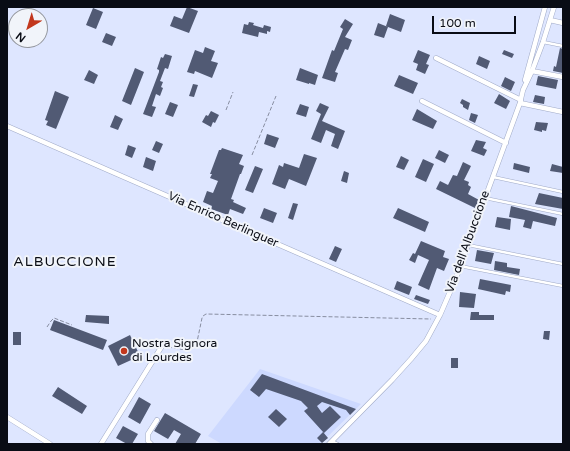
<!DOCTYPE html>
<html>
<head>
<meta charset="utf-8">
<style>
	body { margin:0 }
	#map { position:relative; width:570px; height:451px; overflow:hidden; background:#dee6ff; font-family:"Varela Round",sans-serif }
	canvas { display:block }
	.frame { position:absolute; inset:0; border:8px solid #090c15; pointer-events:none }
	.north { position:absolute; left:8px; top:8px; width:40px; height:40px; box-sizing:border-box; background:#f1f4fa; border:1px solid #94979e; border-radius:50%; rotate:218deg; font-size:11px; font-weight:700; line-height:16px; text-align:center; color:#090c15 }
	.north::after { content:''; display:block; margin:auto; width:14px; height:18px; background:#c2371d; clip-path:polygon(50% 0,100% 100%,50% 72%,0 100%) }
	.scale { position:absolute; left:432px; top:16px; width:84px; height:18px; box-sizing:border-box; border:2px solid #090c15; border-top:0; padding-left:5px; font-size:12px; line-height:14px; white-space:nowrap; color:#090c15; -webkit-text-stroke:3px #f1f4fa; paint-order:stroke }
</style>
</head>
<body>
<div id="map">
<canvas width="570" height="451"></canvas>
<div class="frame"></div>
<div class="north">N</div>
<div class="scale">100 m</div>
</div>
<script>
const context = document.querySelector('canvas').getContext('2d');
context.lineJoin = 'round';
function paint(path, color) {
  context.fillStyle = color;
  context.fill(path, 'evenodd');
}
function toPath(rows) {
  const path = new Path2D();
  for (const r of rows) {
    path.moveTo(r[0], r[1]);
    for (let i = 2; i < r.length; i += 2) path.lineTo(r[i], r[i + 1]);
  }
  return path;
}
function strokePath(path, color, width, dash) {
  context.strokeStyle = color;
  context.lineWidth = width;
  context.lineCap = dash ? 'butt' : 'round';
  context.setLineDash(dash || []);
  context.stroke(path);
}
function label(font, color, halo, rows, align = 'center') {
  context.font = font + ' "Varela Round",sans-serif';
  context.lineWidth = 4;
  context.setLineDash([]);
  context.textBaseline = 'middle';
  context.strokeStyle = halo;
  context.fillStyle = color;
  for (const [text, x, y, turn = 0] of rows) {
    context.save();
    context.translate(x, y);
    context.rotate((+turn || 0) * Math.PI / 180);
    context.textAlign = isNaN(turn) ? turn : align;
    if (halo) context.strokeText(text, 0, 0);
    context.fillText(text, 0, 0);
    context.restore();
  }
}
const built = toPath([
	[260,369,361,404,320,444,222,444,208,436]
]);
const building = toPath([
	[187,7,198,11,189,33,170,26,174,16,182,19],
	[93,8,103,12,96,29,86,25],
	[390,14,405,20,401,32,388,27,384,38,374,35,378,23,388,27,386,26],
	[345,19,353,24,345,37,352,40,348,50,345,49,335,72,338,73,335,82,322,78,332,50,334,51,343,29,340,27],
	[249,22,254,23,253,25,263,28,264,25,271,27,270,32,267,31,267,34,259,32,258,37,242,33,244,24,248,25],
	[106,33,116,37,112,46,102,42],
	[205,47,215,51,211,61,218,63,212,78,195,71,194,74,187,72,195,50,203,53],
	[560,48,563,49,563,73,553,71,554,66,556,67],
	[418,50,430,55,426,64,429,65,425,74,416,70,418,64,413,62],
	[504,50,514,54,512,58,502,54],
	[165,54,172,56,168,69,165,68,160,81,163,82,161,87,163,88,160,96,156,94,152,106,156,107,152,117,143,114,159,72,159,70,157,69,161,57,163,58],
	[479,56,490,61,487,69,476,64],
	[135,68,144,72,131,105,122,101],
	[300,68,318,75,315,85,309,83,309,84,296,80],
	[89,70,98,75,94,84,84,80],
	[399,75,418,83,413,94,394,86],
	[538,76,558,80,556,89,536,85],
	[505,77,515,82,511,91,501,86],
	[193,84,198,85,194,97,189,96],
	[55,91,69,97,56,129,46,125,48,121,45,120],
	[499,94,510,101,506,109,494,103],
	[535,95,545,97,544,104,533,102],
	[462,99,470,103,468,110,463,107,463,105,460,103],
	[170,102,178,105,173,117,165,114],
	[320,103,329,107,322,121,345,131,338,149,331,146,335,134,326,130,321,143,311,139,321,114,316,111],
	[300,104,309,107,306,117,296,114],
	[417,109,437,121,433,129,412,120],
	[211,111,219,115,215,123,213,122,211,127,202,122,206,115,208,116],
	[471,113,478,115,475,123,469,120],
	[115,115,123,119,118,130,110,127],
	[536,122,548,123,546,131,542,130,542,132,534,130],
	[267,134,279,138,275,148,264,144],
	[476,140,486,142,483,148,487,150,484,156,471,151],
	[156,141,163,144,159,153,152,150],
	[128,145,136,148,132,158,125,155],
	[222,148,243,155,239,164,244,166,241,174,240,174,231,199,234,200,233,202,246,208,243,214,230,209,228,215,211,209,212,206,203,202,207,191,213,193,218,181,210,178,212,174,210,174,219,150,221,150],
	[439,150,449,155,445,163,435,158],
	[304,154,317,158,306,186,289,179,285,189,272,184,279,165,283,167,284,163,299,168],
	[401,156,409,160,404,170,396,167],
	[146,157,156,161,153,171,143,167],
	[423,159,434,164,426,182,415,177],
	[463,162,471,166,464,180,469,182,468,185,471,187,468,194,479,200,475,208,436,189,440,181,448,185,453,175,457,176],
	[514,163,530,167,529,173,513,169],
	[552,164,563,167,563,173,550,171],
	[255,166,263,169,253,193,245,190],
	[344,171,349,173,347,183,341,181],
	[539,193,563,198,563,209,535,204],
	[293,203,298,204,293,220,288,218],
	[511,206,557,218,555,226,533,221,531,229,523,227,525,220,509,217],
	[264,208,277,213,273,223,260,218],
	[398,208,429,222,425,232,393,218],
	[497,217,511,219,510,230,495,227],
	[421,241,445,251,443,257,449,259,444,271,437,268,429,290,418,285,429,260,418,255,415,263,409,260,413,253,415,254],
	[335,246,342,249,336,262,329,259],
	[477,250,494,253,491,264,475,261],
	[495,261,507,263,507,267,520,269,519,275,494,270],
	[480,279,511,285,510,292,506,291,505,295,478,289],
	[397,281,412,287,409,295,394,289],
	[460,292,476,294,474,308,459,307],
	[416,295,430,300,428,304,414,299],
	[471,312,479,312,479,315,494,315,494,320,470,320],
	[86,315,109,316,109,324,85,322],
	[54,320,107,340,103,350,50,330],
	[544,331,550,331,549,340,543,339],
	[13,332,21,332,21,345,13,345],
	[130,335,140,356,118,366,108,346],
	[451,358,458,358,458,368,451,368],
	[262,374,356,409,350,415,346,410,322,402,317,406,322,413,330,406,341,417,324,433,304,411,308,408,301,401,266,389,259,397,250,390],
	[58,387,87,406,82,414,52,396],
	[139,397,151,404,140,424,128,417],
	[276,409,287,419,279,427,268,417],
	[165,413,201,434,195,444,175,444,181,434,174,430,168,439,154,431],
	[123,426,138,434,132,444,127,444,116,438],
	[323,432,328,438,322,443,317,438]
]);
const path = toPath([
	[226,110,233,92],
	[252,155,276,96],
	[47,327,51,321,54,318,72,325],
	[168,347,186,350,195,347,197,342,202,318,203,316,206,314,431,319]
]);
const service = toPath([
	[543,42,563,46],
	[493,177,563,192],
	[485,198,563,214],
	[468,245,563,264],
	[460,266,563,286],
	[332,441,338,444]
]);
const minor = toPath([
	[550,20,563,23],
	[436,58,521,100],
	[532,71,563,77],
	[525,80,545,7],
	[422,101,506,143],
	[520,103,563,112],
	[7,126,440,315],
	[7,417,50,444],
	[101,444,162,346],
	[151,444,148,441,148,434,157,420],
	[329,444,392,380,411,359,426,341,440,315,456,278,473,231,520,103,523,90,532,71,543,42,554,7]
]);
const markers = [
	[124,351,4,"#c2371d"]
];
const streetNames = [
	["Via Enrico Berlinguer",223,220,24],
	["Via dell'Albuccione",468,242,-70]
];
const poiNames = [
	["Nostra Signora",132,344],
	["di Lourdes",132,358]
];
const quarterNames = [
	["ALBUCCIONE",65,262]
];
paint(built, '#cdd9ff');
paint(building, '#515a74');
strokePath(service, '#a1abc8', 3.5);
strokePath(minor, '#a1abc8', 5.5);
strokePath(path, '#878da0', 1, [4, 2]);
strokePath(service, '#fff', 2.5);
strokePath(minor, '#fff', 4.5);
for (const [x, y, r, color] of markers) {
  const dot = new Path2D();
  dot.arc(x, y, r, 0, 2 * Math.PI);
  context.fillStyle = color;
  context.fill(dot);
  strokePath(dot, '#f1f4fa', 1.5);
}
label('12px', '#090c15', '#f1f4fa', streetNames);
label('12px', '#090c15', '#f1f4fa', poiNames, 'left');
context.letterSpacing = '1px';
label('14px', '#090c15', '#f1f4fa', quarterNames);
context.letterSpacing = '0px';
</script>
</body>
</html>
